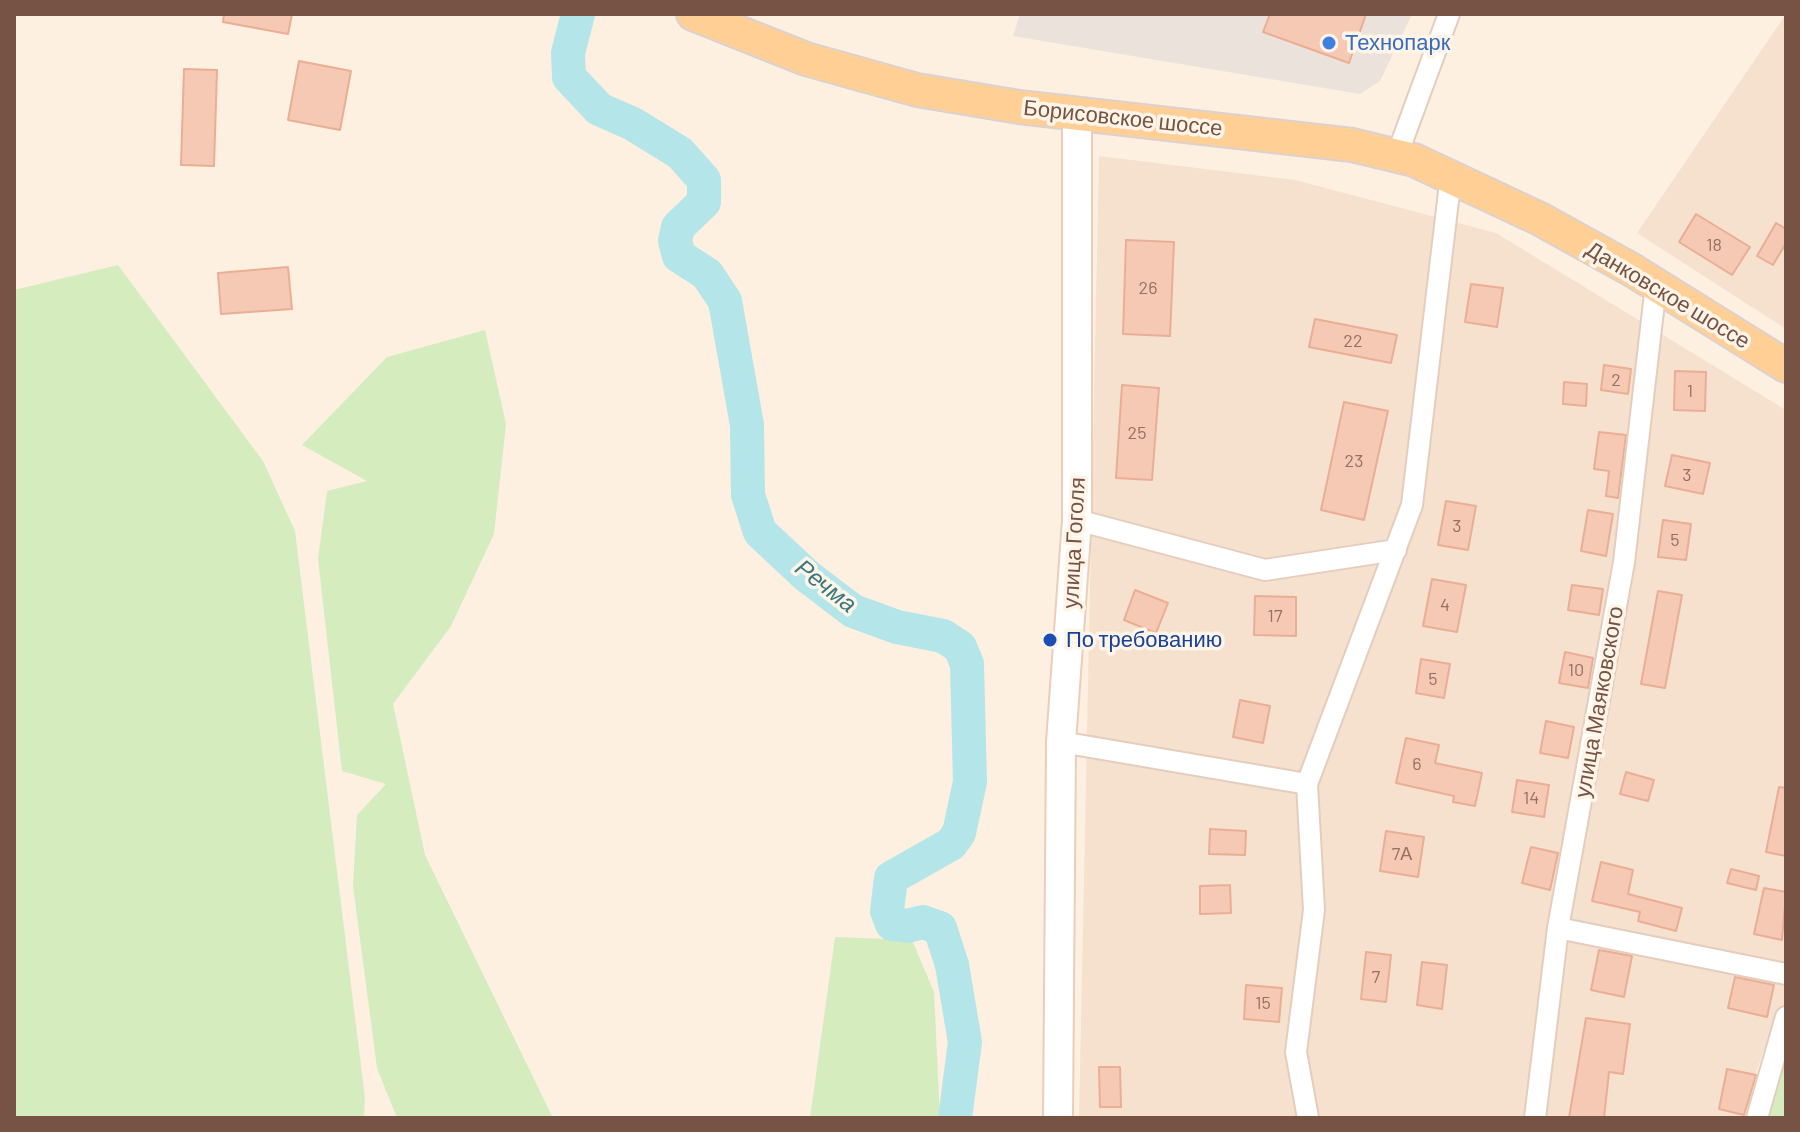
<!DOCTYPE html>
<html>
<head>
<meta charset="utf-8">
<style>
	body { margin:0 }
	#map { position:relative; width:1800px; height:1132px; overflow:hidden; background:#fef0e0; font-family:Barlow,sans-serif }
	canvas { display:block }
	.frame { position:absolute; inset:0; border:16px solid #765345; pointer-events:none }
</style>
</head>
<body>
<div id="map">
<canvas width="1800" height="1132"></canvas>
<div class="frame"></div>
</div>
<script>
const context = document.querySelector('canvas').getContext('2d');
context.lineJoin = 'round';
function paint(path, color) {
  context.fillStyle = color;
  context.fill(path, 'evenodd');
}
function toPath(rows) {
  const path = new Path2D();
  for (const r of rows) {
    path.moveTo(r[0], r[1]);
    for (let i = 2; i < r.length; i += 2) path.lineTo(r[i], r[i + 1]);
  }
  return path;
}
function strokePath(path, color, width, dash) {
  context.strokeStyle = color;
  context.lineWidth = width;
  context.lineCap = dash ? 'butt' : 'round';
  context.setLineDash(dash || []);
  context.stroke(path);
}
function label(font, color, halo, rows, align = 'center') {
  context.font = font + ' Barlow,sans-serif';
  context.lineWidth = 7;
  context.setLineDash([]);
  context.textBaseline = 'middle';
  context.strokeStyle = halo;
  context.fillStyle = color;
  for (const [text, x, y, turn = 0] of rows) {
    context.save();
    context.translate(x, y);
    context.rotate((+turn || 0) * Math.PI / 180);
    context.textAlign = isNaN(turn) ? turn : align;
    if (halo) context.strokeText(text, 0, 0);
    context.fillText(text, 0, 0);
    context.restore();
  }
}
const residential = toPath([
	[1786,14,1786,329,1637,233],
	[1099,156,1295,180,1496,233,1786,410,1786,1043,1764,1049,1741,1118,1079,1118]
]);
const industrial = toPath([
	[1020,14,1412,14,1380,81,1360,94,1013,36]
]);
const green = toPath([
	[118,265,263,461,295,531,365,1098,364,1118,14,1118,14,290],
	[485,330,506,424,494,534,451,626,393,704,425,855,552,1116,397,1118,377,1068,353,886,357,815,386,784,342,771,318,559,327,491,367,481,302,445,387,357],
	[835,937,912,940,934,992,940,1118,810,1118],
	[1786,1052,1786,1118,1766,1118]
]);
const river = toPath([
	[578,14,568,53,569,77,599,109,633,124,680,153,704,180,704,202,678,227,675,241,679,256,707,274,725,301,747,425,748,495,760,532,807,576,853,611,897,627,943,636,960,647,967,664,970,782,959,833,951,844,891,878,887,911,892,924,907,926,923,922,940,928,952,965,965,1042,955,1118]
]);
const building = toPath([
	[224,14,292,14,288,34,223,22,224,14],
	[1270,14,1366,14,1349,63,1263,32,1270,14],
	[299,61,351,71,340,130,288,120,299,61],
	[184,69,217,70,214,166,181,165,184,69],
	[1696,214,1750,247,1732,275,1679,242,1696,214],
	[1776,223,1786,229,1786,243,1773,265,1757,256,1776,223],
	[1126,240,1174,242,1170,336,1123,334,1126,240],
	[288,267,292,309,221,314,218,273,288,267],
	[1471,284,1503,288,1497,327,1465,322,1471,284],
	[1315,319,1397,335,1391,363,1309,347,1315,319],
	[1604,365,1631,369,1628,394,1601,390,1604,365],
	[1675,371,1706,372,1705,411,1674,410,1675,371],
	[1564,382,1587,384,1586,406,1563,404,1564,382],
	[1122,385,1159,388,1152,480,1116,478,1122,385],
	[1344,402,1388,411,1364,520,1321,510,1344,402],
	[1599,432,1626,435,1618,498,1606,496,1609,471,1594,469,1599,432],
	[1672,455,1710,463,1703,494,1665,486,1672,455],
	[1446,501,1476,506,1468,550,1438,545,1446,501],
	[1588,510,1613,514,1606,556,1581,551,1588,510],
	[1663,520,1691,524,1686,560,1658,557,1663,520],
	[1432,579,1466,585,1457,632,1423,626,1432,579],
	[1572,585,1603,589,1599,615,1568,610,1572,585],
	[1135,590,1168,603,1156,633,1124,620,1135,590],
	[1658,591,1682,595,1665,688,1641,684,1658,591],
	[1255,596,1296,597,1296,636,1254,635,1255,596],
	[1565,652,1593,658,1588,688,1559,683,1565,652],
	[1421,659,1450,664,1444,698,1416,693,1421,659],
	[1240,700,1270,706,1263,743,1233,737,1240,700],
	[1546,721,1574,727,1568,758,1540,753,1546,721],
	[1406,738,1439,745,1435,763,1482,773,1475,806,1453,802,1454,796,1396,783,1406,738],
	[1626,772,1654,780,1648,801,1620,794,1626,772],
	[1517,780,1549,785,1544,817,1512,812,1517,780],
	[1779,787,1786,788,1786,856,1766,852,1779,787],
	[1210,829,1246,831,1245,855,1209,854,1210,829],
	[1386,831,1424,837,1418,877,1380,871,1386,831],
	[1531,847,1558,853,1550,890,1522,883,1531,847],
	[1601,862,1633,870,1628,894,1682,908,1676,931,1638,921,1640,912,1592,901,1601,862],
	[1731,869,1759,876,1756,890,1727,883,1731,869],
	[1230,885,1231,913,1200,914,1200,886,1230,885],
	[1764,888,1786,892,1782,940,1754,934,1764,888],
	[1599,950,1632,956,1624,997,1591,990,1599,950],
	[1366,952,1391,955,1386,1002,1361,999,1366,952],
	[1422,962,1447,965,1442,1009,1417,1005,1422,962],
	[1735,977,1774,985,1767,1017,1728,1008,1735,977],
	[1246,985,1282,988,1279,1022,1244,1019,1246,985],
	[1586,1018,1630,1024,1623,1074,1609,1072,1604,1118,1569,1118,1586,1018],
	[1099,1067,1120,1067,1121,1107,1100,1107,1099,1067],
	[1727,1069,1756,1075,1744,1115,1719,1109,1727,1069]
]);
const street = toPath([
	[1397,155,1449,14],
	[1077,520,1265,570,1396,550],
	[1061,742,1307,784],
	[1558,928,1786,974],
	[1308,1118,1296,1052,1314,910,1307,784,1412,505,1451,175],
	[1535,1118,1558,928,1624,562,1656,285],
	[1757,1118,1786,1017]
]);
const secondary = toPath([
	[1058,1118,1061,742,1077,520,1077,112]
]);
const primary = toPath([
	[693,14,806,59,917,90,1019,107,1352,145,1414,160,1540,219,1632,270,1786,366]
]);
const markers = [
	[1329,43,8,"#3f7fe0"],
	[1050,640,8,"#1a4fb4"]
];
const numberNames = [
	["18",1714,245],
	["26",1148,288],
	["22",1353,341],
	["2",1616,380],
	["1",1690,391],
	["25",1137,433],
	["23",1354,461],
	["3",1687,475],
	["3",1457,526],
	["5",1675,540],
	["4",1445,605],
	["17",1275,616],
	["10",1576,670],
	["5",1433,679],
	["6",1417,764],
	["14",1531,798],
	["7А",1402,854],
	["7",1376,977],
	["15",1263,1003]
];
const shopNames = [
	["Технопарк",1345,43]
];
const streetNames = [
	["Борисовское шоссе",1123,118,6],
	["Данковское шоссе",1668,295,31],
	["улица Гоголя",1074,543,-87],
	["улица Маяковского",1599,702,-80]
];
const transitNames = [
	["По требованию",1066,640]
];
const waterNames = [
	["Речма",826,586,38]
];
paint(residential, '#f6e0ce');
paint(industrial, '#ece2dc');
paint(green, '#d4ecbe');
strokePath(river, '#b3e5e9', 34);
paint(building, '#f6c9b5');
strokePath(building, '#e9ae94', 2);
strokePath(street, '#e5cdbe', 24);
strokePath(secondary, '#eacdbb', 32);
strokePath(primary, '#dbd2cf', 36);
strokePath(street, '#fff', 20);
strokePath(secondary, '#fff', 28);
strokePath(primary, '#ffcf96', 32);
for (const [x, y, r, color] of markers) {
  const dot = new Path2D();
  dot.arc(x, y, r, 0, 2 * Math.PI);
  context.fillStyle = color;
  context.fill(dot);
  strokePath(dot, '#fff4e8', 3);
}
label('18px', '#967061', null, numberNames);
label('22px', '#366cbe', '#fff4e8', shopNames, 'left');
label('22px', '#765345', '#fff4e8', streetNames);
label('22px', '#164399', '#fff4e8', transitNames, 'left');
label('italic 24px', '#38787e', '#fff4e8', waterNames);
</script>
</body>
</html>
